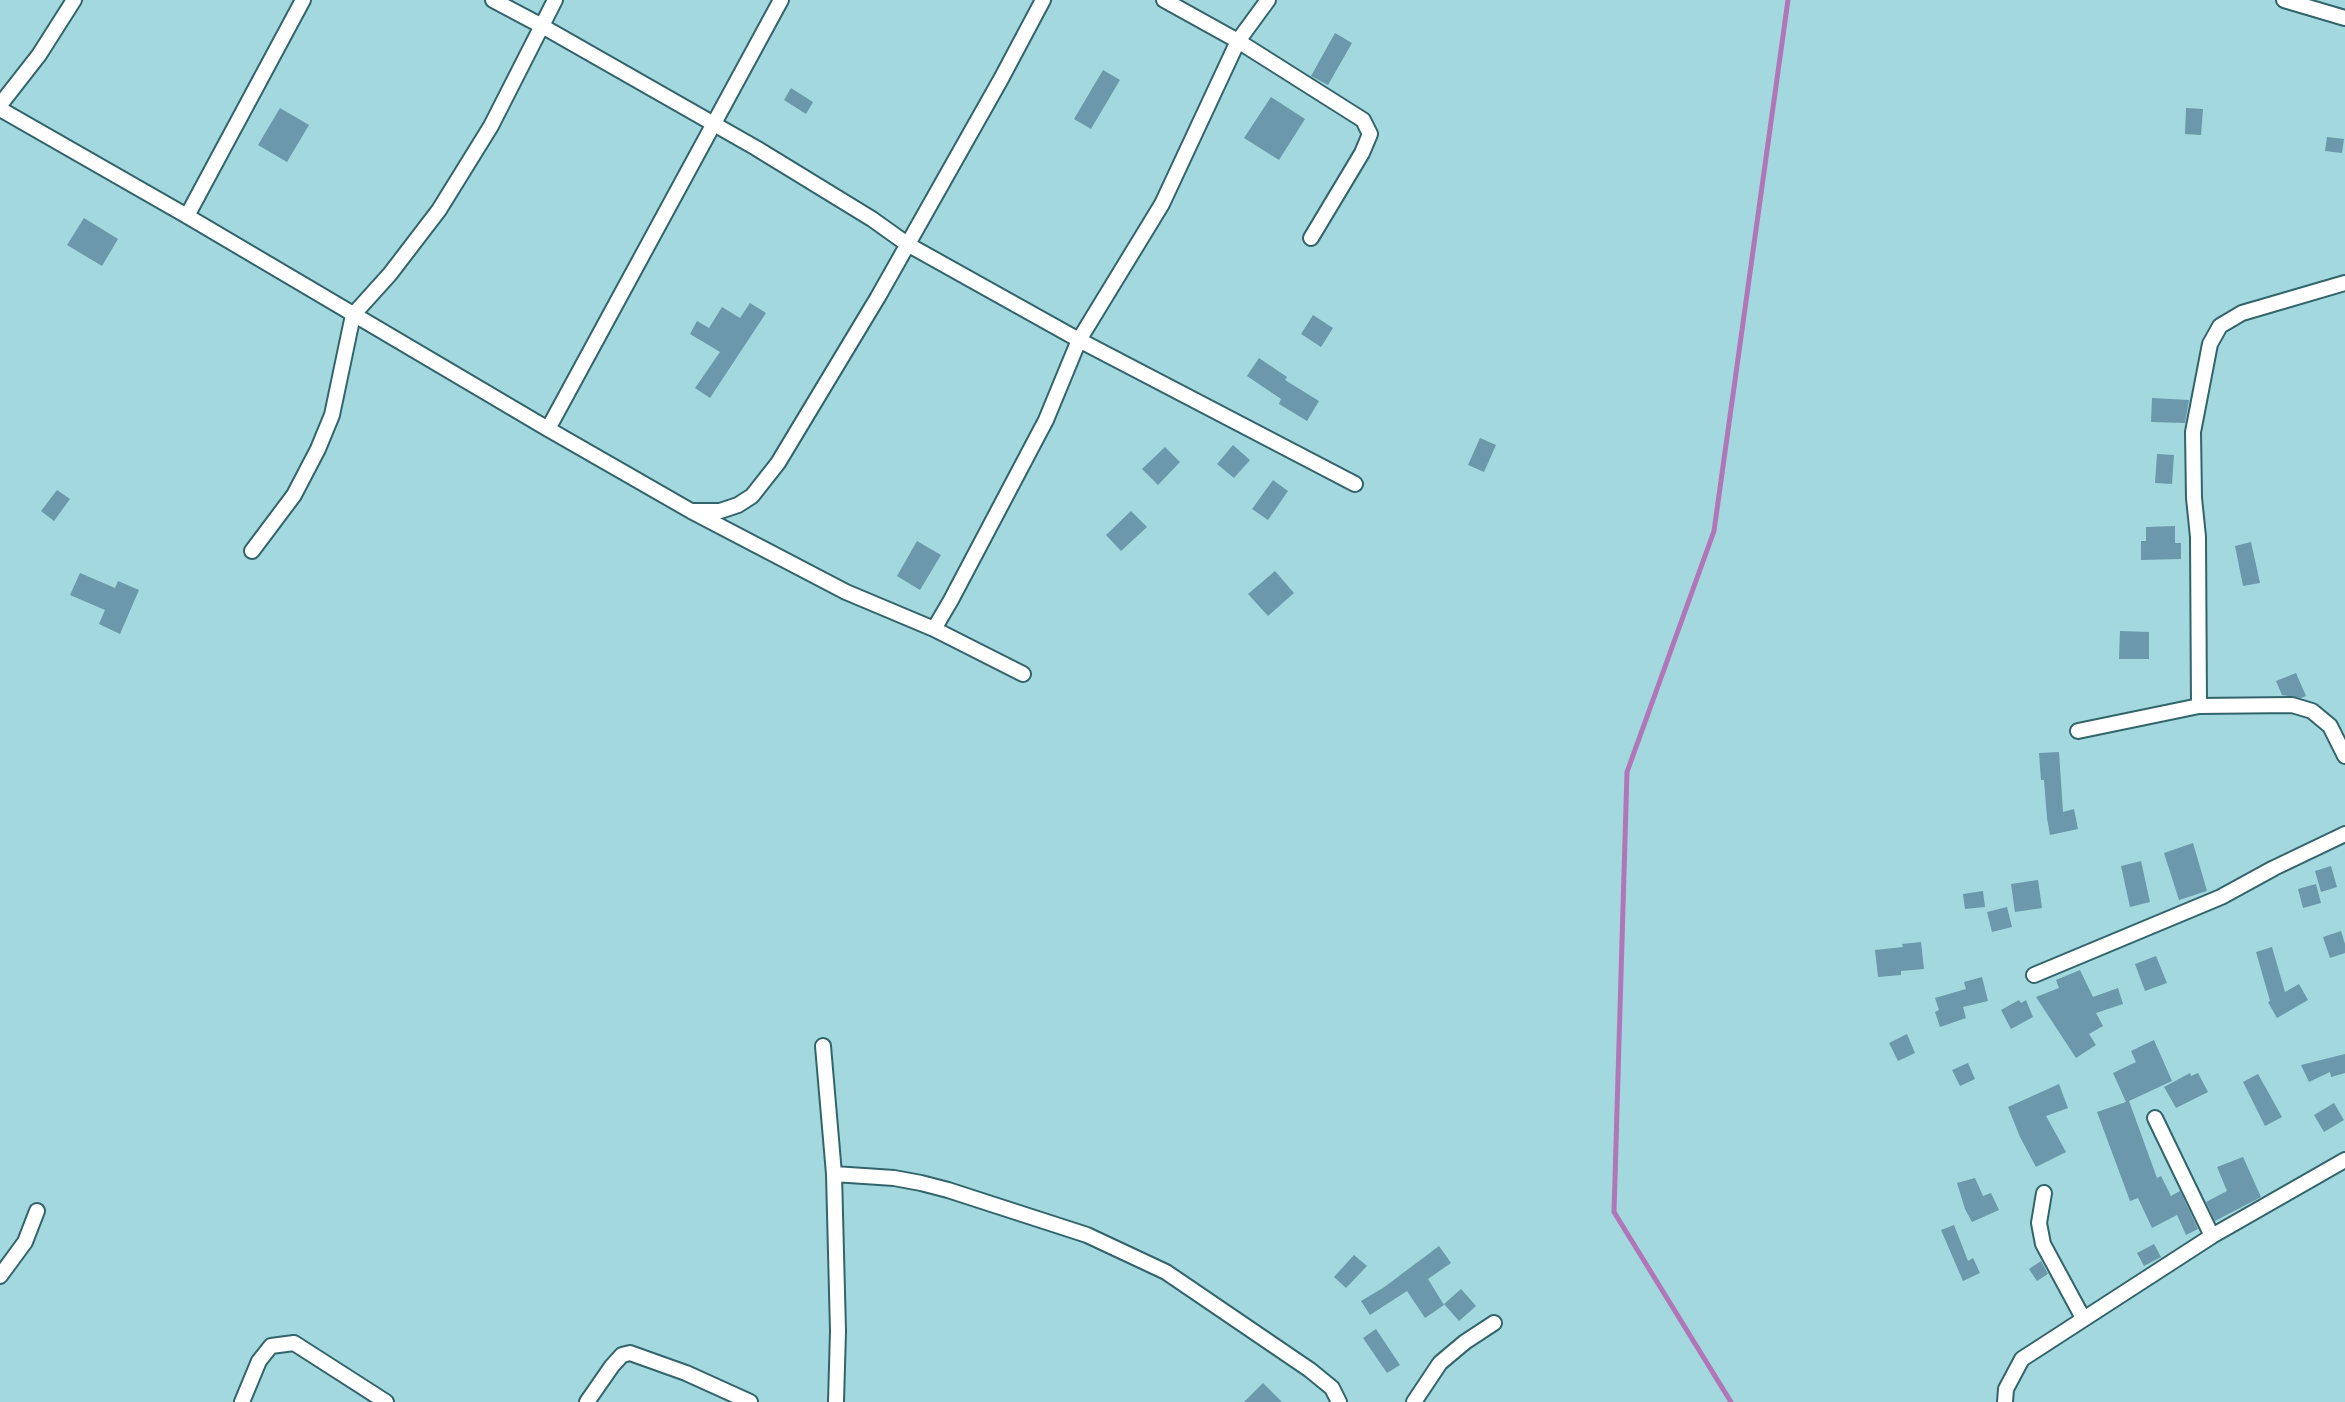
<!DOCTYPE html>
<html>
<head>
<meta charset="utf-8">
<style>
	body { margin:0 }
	canvas { display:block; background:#a2d8de }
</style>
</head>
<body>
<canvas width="2345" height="1402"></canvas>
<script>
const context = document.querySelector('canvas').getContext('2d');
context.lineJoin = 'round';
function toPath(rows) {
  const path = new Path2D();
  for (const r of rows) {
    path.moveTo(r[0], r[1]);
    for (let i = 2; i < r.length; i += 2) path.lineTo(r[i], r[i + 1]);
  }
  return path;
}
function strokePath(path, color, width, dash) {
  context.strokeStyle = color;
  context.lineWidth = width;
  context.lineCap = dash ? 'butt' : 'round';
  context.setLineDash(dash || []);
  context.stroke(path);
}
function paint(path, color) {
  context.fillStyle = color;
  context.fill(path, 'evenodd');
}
const stream = toPath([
	[1731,1402,1614,1212,1627,772,1714,531,1788,0]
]);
const building = toPath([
	[1335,33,1352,43,1328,85,1311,76],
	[1103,70,1120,80,1091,129,1074,119],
	[791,88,813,102,806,114,784,100],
	[1271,97,1305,119,1279,160,1244,138],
	[280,108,309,125,287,162,258,145],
	[2186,108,2203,109,2201,135,2185,134],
	[2327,137,2344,139,2342,153,2325,151],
	[84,218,118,239,102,266,67,245],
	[750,303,766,313,710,398,695,388,720,352,690,334,697,321,709,328,722,307,740,318],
	[1313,315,1333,328,1321,347,1301,334],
	[1259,358,1287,377,1285,380,1319,401,1307,421,1279,404,1281,399,1247,376],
	[2152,398,2189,400,2185,423,2151,422],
	[1480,438,1496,445,1484,472,1468,465],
	[1233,445,1250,460,1234,478,1217,464],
	[1165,447,1180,462,1158,485,1142,469],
	[2157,454,2174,455,2172,484,2155,483],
	[1273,480,1288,491,1268,520,1252,509],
	[57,490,70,499,54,521,41,511],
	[1131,511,1147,527,1121,551,1106,535],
	[2175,526,2175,543,2181,543,2181,559,2141,560,2141,541,2146,541,2146,527],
	[917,541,941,555,920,590,897,576],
	[2251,542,2260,583,2243,586,2235,546],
	[1275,571,1294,593,1268,616,1248,594],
	[80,573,115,588,118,581,139,590,120,634,99,624,105,610,70,595],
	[2120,631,2149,632,2149,659,2119,659],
	[2296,673,2306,696,2301,698,2282,695,2276,681],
	[2059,752,2063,812,2074,809,2078,829,2050,835,2047,818,2044,780,2041,780,2039,753],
	[2193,843,2207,891,2179,900,2164,853],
	[2141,861,2150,902,2130,907,2121,866],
	[2331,866,2337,887,2321,892,2315,871],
	[2038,880,2042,908,2015,912,2011,884],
	[2316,884,2321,903,2303,908,2298,889],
	[1983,891,1985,907,1965,909,1963,894],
	[2007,907,2012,927,1992,932,1987,912],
	[2341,931,2345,944,2345,953,2330,958,2323,937],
	[1921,942,1924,969,1901,971,1901,975,1878,977,1875,950,1903,947,1902,944],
	[2272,947,2285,992,2299,984,2308,1000,2277,1018,2268,1002,2270,1001,2256,952],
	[2156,956,2167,983,2145,991,2135,964],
	[2080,970,2093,997,2118,988,2123,1004,2096,1013,2103,1026,2089,1034,2096,1045,2076,1058,2036,997,2059,988,2056,980],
	[1982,977,1988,1001,1963,1007,1966,1018,1940,1027,1935,1012,1939,1010,1935,998,1966,989,1964,982],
	[2019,1000,2021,1003,2026,1000,2033,1017,2011,1029,2001,1010],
	[1907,1034,1915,1053,1898,1061,1889,1043],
	[2154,1040,2172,1081,2129,1101,2157,1178,2161,1176,2171,1196,2180,1191,2198,1229,2186,1235,2177,1215,2152,1228,2138,1198,2130,1201,2097,1112,2126,1102,2113,1073,2136,1062,2131,1051],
	[2345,1054,2345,1073,2331,1077,2330,1072,2309,1082,2301,1065],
	[1968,1063,1975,1079,1960,1086,1952,1070],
	[2190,1073,2191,1076,2198,1073,2208,1092,2176,1108,2164,1087],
	[2258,1074,2282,1117,2265,1126,2243,1082],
	[2059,1084,2068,1108,2046,1116,2066,1152,2036,1167,2020,1137,2008,1107],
	[2334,1103,2344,1120,2324,1132,2314,1115],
	[2243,1157,2261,1197,2215,1221,2206,1202,2227,1191,2217,1167],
	[1975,1178,1983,1196,1991,1193,1999,1210,1972,1222,1965,1209,1957,1183],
	[1954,1225,1968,1261,1973,1258,1980,1273,1963,1281,1941,1230],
	[2154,1244,2161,1257,2144,1266,2137,1253],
	[1439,1246,1451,1263,1428,1279,1444,1305,1425,1318,1407,1291,1370,1315,1361,1301,1383,1288],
	[1354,1255,1367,1266,1346,1288,1334,1277],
	[2041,1261,2048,1274,2037,1281,2029,1269],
	[1461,1289,1476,1306,1459,1321,1444,1304],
	[1376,1329,1400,1365,1387,1373,1363,1338],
	[1263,1383,1282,1402,1244,1402]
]);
const street = toPath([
	[493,0,542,26,756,148,872,219,907,244,1079,340,1355,484],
	[1164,0,1238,41,1363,120,1370,134,1362,153,1311,238],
	[2284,0,2345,18],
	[0,105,39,55,74,0],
	[0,109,187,216,548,429,691,511,846,592,934,629,1023,674],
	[187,216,303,0],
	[548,429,781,0],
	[692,511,720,511,738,505,752,496,778,463,878,297,1001,79,1043,0],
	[252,551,294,495,318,449,332,415,353,315,390,274,439,210,491,126,555,0],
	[934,629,951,600,1046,420,1079,340,1162,204,1238,41,1268,0],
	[2199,706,2198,537,2194,498,2193,432,2210,344,2220,326,2242,313,2345,283],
	[2078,731,2199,706,2292,705,2312,711,2330,726,2345,756],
	[2034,975,2221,897,2274,868,2345,834],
	[823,1046,834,1174,838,1331,836,1402],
	[2155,1118,2212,1236],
	[834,1174,894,1178,921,1183,948,1190,1087,1235,1166,1272,1310,1370,1332,1388,1339,1402],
	[2044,1193,2039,1223,2043,1244,2083,1318],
	[0,1276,25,1242,37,1211],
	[242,1402,259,1361,271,1346,294,1343,386,1402],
	[587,1402,612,1366,622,1355,630,1353,686,1373,750,1402],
	[1414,1402,1440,1363,1465,1342,1494,1323],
	[2005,1402,2006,1389,2022,1359,2212,1236,2345,1160]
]);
strokePath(stream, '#b176b7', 5);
paint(building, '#6b98aa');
strokePath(street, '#32656b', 18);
strokePath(street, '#fff', 14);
</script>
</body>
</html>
